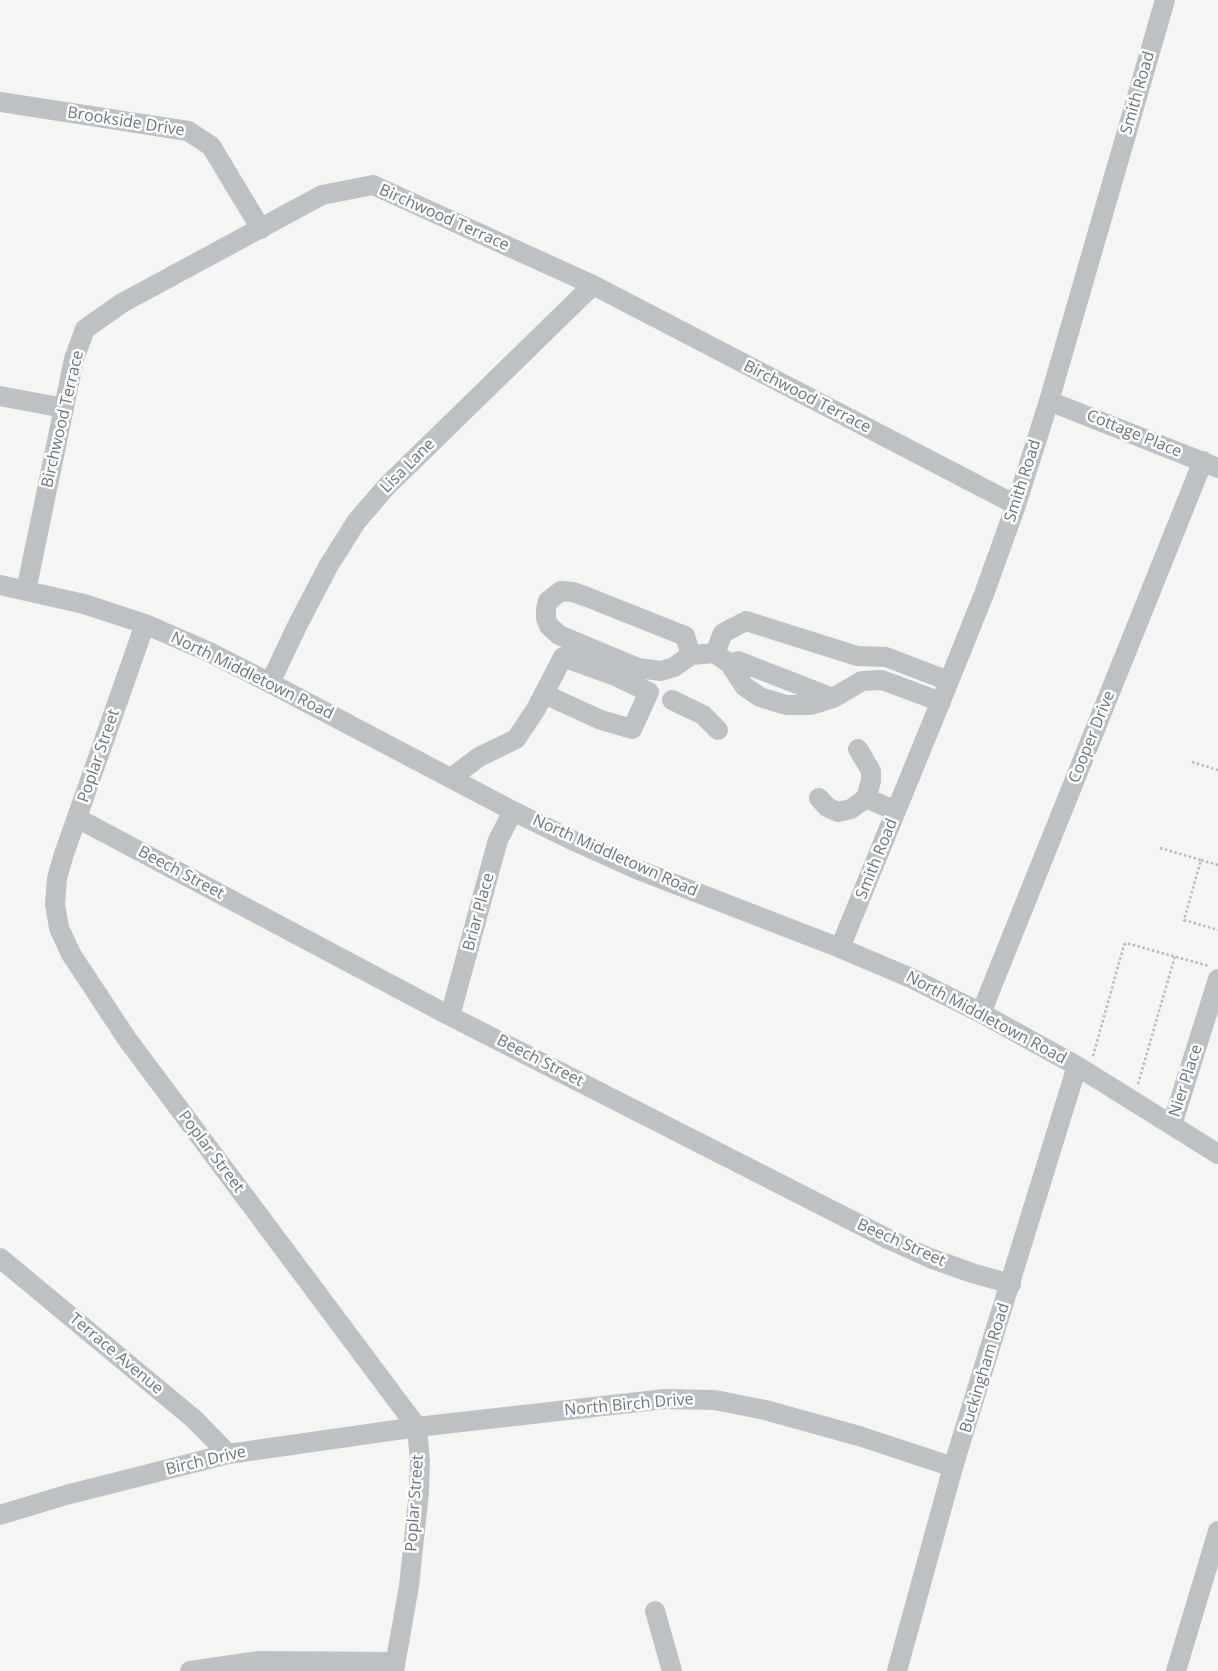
<!DOCTYPE html>
<html>
<head>
<meta charset="utf-8">
<style>
	body { margin:0 }
	canvas { display:block; background:#f5f5f3 }
</style>
</head>
<body>
<canvas width="1218" height="1671"></canvas>
<script>
const context = document.querySelector('canvas').getContext('2d');
context.lineJoin = 'round';
function toPath(rows) {
  const path = new Path2D();
  for (const r of rows) {
    path.moveTo(r[0], r[1]);
    for (let i = 2; i < r.length; i += 2) path.lineTo(r[i], r[i + 1]);
  }
  return path;
}
function strokePath(path, color, width, dash) {
  context.strokeStyle = color;
  context.lineWidth = width;
  context.lineCap = dash ? 'butt' : 'round';
  context.setLineDash(dash || []);
  context.stroke(path);
}
function label(font, color, halo, rows, align = 'center') {
  context.font = font + ' "Open Sans",sans-serif';
  context.lineWidth = 5;
  context.setLineDash([]);
  context.textBaseline = 'middle';
  context.strokeStyle = halo;
  context.fillStyle = color;
  for (const [text, x, y, turn = 0] of rows) {
    context.save();
    context.translate(x, y);
    context.rotate((+turn || 0) * Math.PI / 180);
    context.textAlign = isNaN(turn) ? turn : align;
    if (halo) context.strokeText(text, 0, 0);
    context.fillText(text, 0, 0);
    context.restore();
  }
}
const path = toPath([
	[1192,762,1218,770],
	[1160,848,1201,860],
	[1218,865,1201,860,1184,920,1218,930],
	[1093,1056,1124,945,1126,943,1209,966],
	[1138,1084,1175,956]
]);
const minor = toPath([
	[0,102,188,131,211,146,261,229],
	[0,396,64,408],
	[1049,401,1218,468],
	[0,585,84,604,145,624,209,652,270,683,513,811,576,842,636,869,840,948,911,978,981,1013,1077,1066,1218,1154],
	[26,591,74,359,85,329,122,303,322,195,373,185,593,285,1016,505],
	[145,624,64,854,57,878,55,904,59,928,71,954,127,1039,417,1427,420,1462,419,1492,409,1586,394,1671],
	[715,653,723,633,746,621,857,656,886,657,949,681],
	[730,664,738,661,833,698],
	[638,668,559,635,549,626,546,618,546,609,548,601,561,591,573,592,587,597,685,636,691,655],
	[613,675,638,668,661,671,674,667,691,655,715,653,730,664,744,686,760,697,786,705,811,705,833,698,862,681,882,680,941,702],
	[270,683,298,624,329,565,356,522,386,487,593,285],
	[672,700,703,715,718,730],
	[858,749,871,771,871,781,866,798,896,811],
	[451,778,479,757,516,739,536,709,563,657,613,675,649,692,632,729,601,720,544,694],
	[819,798,827,807,838,812,851,809,866,798],
	[77,818,450,1016,890,1240,930,1258,972,1273,1011,1284],
	[840,948,945,691,984,594,1016,505,1049,401,1165,0],
	[981,1013,1203,461],
	[450,1016,498,840,513,811],
	[1172,1125,1218,979],
	[0,1258,194,1419,228,1454],
	[0,1515,66,1495,228,1454,417,1427,665,1399,715,1400,765,1410,859,1436,953,1467],
	[655,1611,672,1671],
	[190,1671,259,1661,395,1662],
	[897,1671,953,1467,1077,1066],
	[1176,1671,1218,1531]
]);
const streetNames = [
	["Smith Road",1138,93,-74],
	["Brookside Drive",126,122,9],
	["Birchwood Terrace",444,218,24],
	["Birchwood Terrace",807,397,27],
	["Birchwood Terrace",63,419,-77],
	["Cottage Place",1134,434,22],
	["Lisa Lane",408,466,-45],
	["Smith Road",1023,481,-72],
	["North Middletown Road",252,676,26],
	["Cooper Drive",1092,737,-68],
	["Poplar Street",99,756,-71],
	["North Middletown Road",615,856,24],
	["Smith Road",877,859,-68],
	["Beech Street",181,873,28],
	["Briar Place",479,912,-75],
	["North Middletown Road",986,1018,28],
	["Beech Street",540,1061,27],
	["Nier Place",1186,1081,-72],
	["Poplar Street",211,1152,53],
	["Beech Street",901,1243,24],
	["Terrace Avenue",116,1354,40],
	["Buckingham Road",985,1368,-73],
	["North Birch Drive",629,1405,-5],
	["Birch Drive",206,1461,-13],
	["Poplar Street",415,1503,-86]
];
strokePath(path, '#b7babc', 2.5, [2.5, 2.5]);
strokePath(minor, '#bdc1c4', 20);
label('16px', '#687580', '#fff', streetNames);
</script>
</body>
</html>
